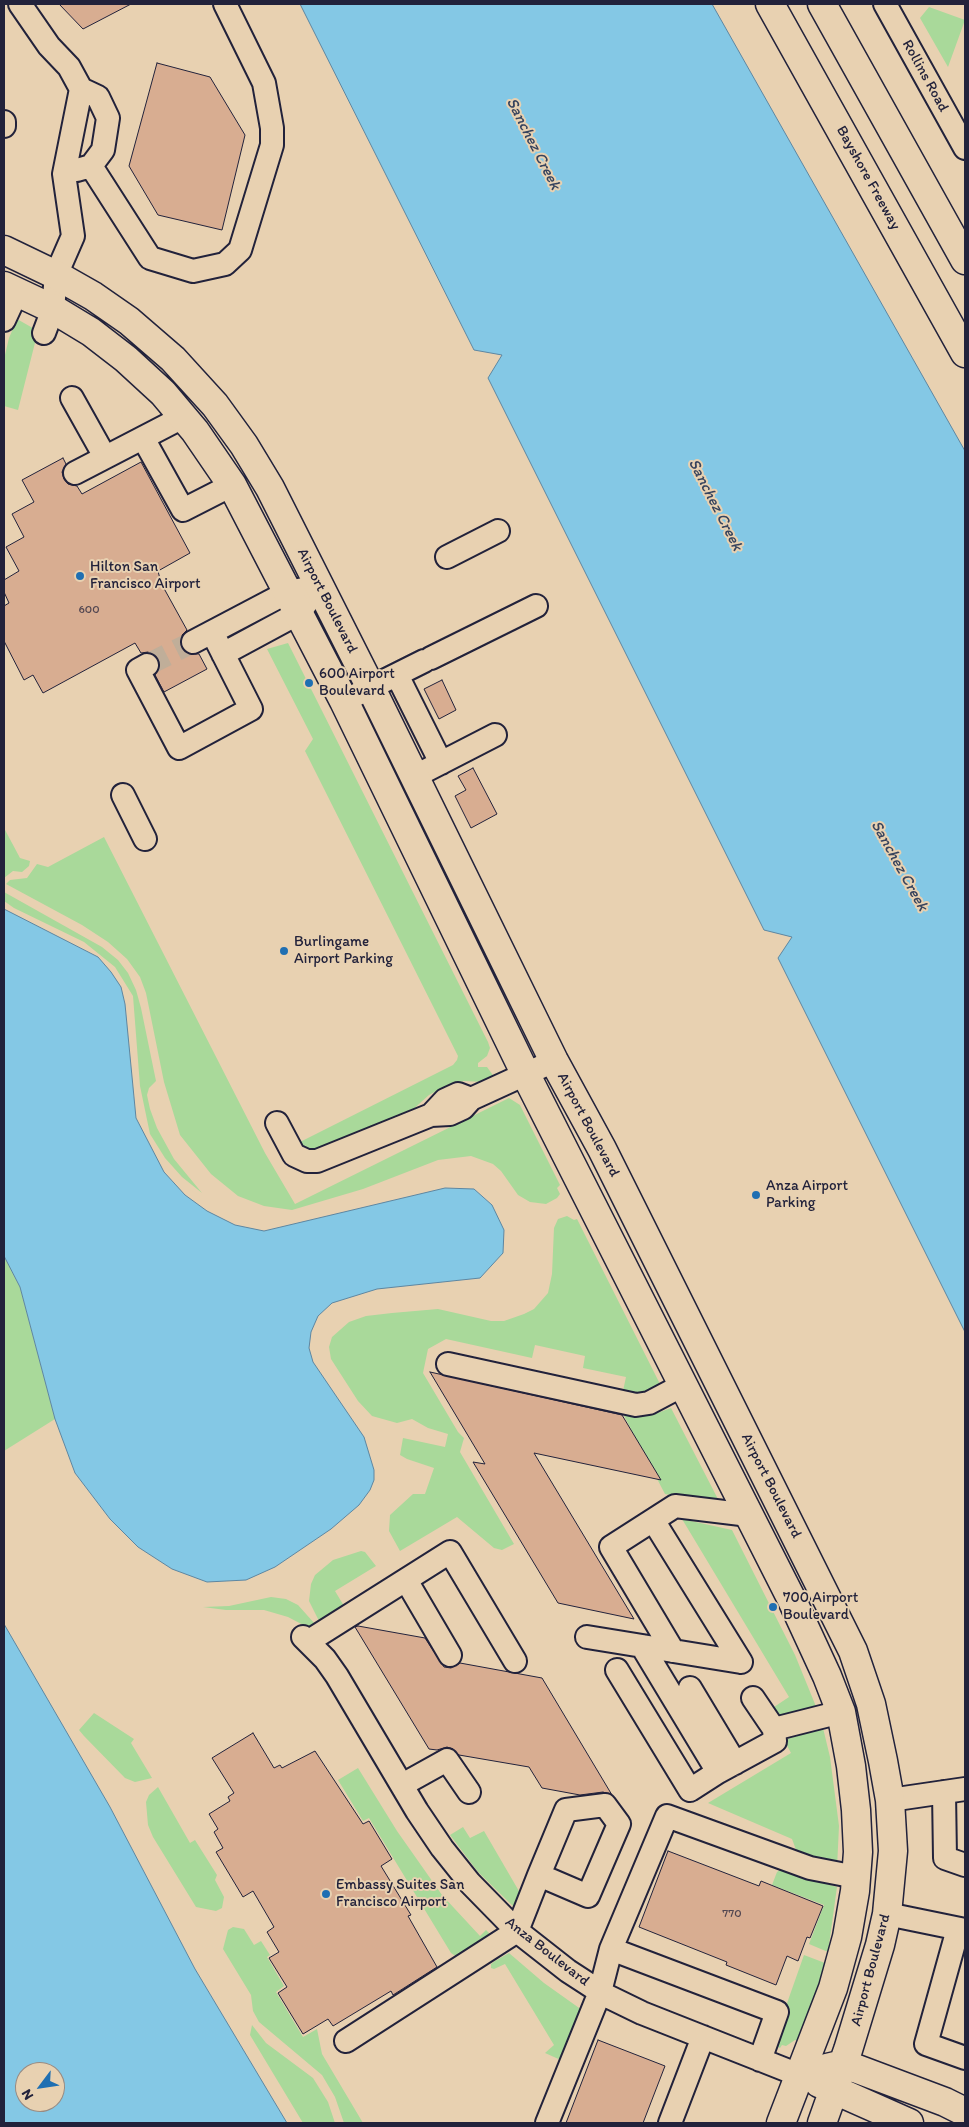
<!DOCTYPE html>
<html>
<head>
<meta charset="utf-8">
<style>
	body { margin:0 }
	#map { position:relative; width:969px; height:2127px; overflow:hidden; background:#e8d1b1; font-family:Itim,sans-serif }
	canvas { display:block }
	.frame { position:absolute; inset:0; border:5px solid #22223b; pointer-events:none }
	.north { position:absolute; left:15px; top:2062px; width:50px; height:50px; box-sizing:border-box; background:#e8d1b1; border:1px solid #998b82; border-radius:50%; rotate:239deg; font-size:14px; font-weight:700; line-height:20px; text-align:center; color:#22223b }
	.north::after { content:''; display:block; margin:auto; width:18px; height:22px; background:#1f6fb2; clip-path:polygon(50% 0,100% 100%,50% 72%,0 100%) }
</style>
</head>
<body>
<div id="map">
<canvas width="969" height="2127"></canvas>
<div class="frame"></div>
<div class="north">N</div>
</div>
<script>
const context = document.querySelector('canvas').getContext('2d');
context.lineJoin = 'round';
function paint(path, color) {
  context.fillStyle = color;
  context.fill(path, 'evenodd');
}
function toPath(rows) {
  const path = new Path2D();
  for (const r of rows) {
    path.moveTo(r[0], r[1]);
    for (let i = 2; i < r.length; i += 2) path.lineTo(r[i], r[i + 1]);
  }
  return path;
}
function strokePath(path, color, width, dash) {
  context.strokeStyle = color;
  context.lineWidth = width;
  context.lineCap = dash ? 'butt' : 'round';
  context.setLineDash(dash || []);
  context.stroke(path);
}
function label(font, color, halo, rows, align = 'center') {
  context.font = font + ' Itim,sans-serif';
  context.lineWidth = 4;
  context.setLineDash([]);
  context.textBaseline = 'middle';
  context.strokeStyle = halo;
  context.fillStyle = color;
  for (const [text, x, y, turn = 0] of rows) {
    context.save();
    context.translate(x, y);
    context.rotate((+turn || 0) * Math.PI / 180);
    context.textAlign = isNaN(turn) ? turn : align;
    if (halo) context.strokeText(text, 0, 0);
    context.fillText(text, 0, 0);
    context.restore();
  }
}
const green = toPath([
	[929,7,965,20,948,67,920,18],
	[17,319,38,331,18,410,4,406,4,359,9,338],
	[288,643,488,1042,490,1048,487,1056,478,1063,478,1067,487,1067,495,1078,483,1082,464,1081,448,1085,429,1095,409,1113,313,1152,302,1148,300,1142,453,1065,457,1060,458,1056,305,751,313,739,267,649],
	[4,828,20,858,30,861,29,866,22,872,13,871,4,878],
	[104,837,265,1153,295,1204,509,1098,520,1105,560,1185,557,1188,560,1194,557,1198,546,1204,530,1202,518,1195,501,1171,493,1164,471,1156,438,1160,363,1189,292,1210,264,1206,238,1196,211,1174,180,1135,164,1082,146,993,140,977,127,959,108,942,82,925,6,884,10,880,27,878,37,864,48,867],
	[4,892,102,947,118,960,128,973,136,990,141,1008,156,1081,149,1088,147,1095,150,1109,157,1128,174,1159,202,1193,182,1177,165,1158,150,1134,140,1086,133,996,115,967,84,942,14,908,4,901],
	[567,1216,574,1220,577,1219,663,1390,647,1396,623,1391,626,1377,583,1368,585,1356,535,1345,532,1358,446,1339,428,1349,423,1373,458,1432,464,1438,460,1452,514,1544,502,1550,494,1548,457,1517,400,1551,389,1531,390,1515,413,1494,425,1494,434,1468,407,1459,400,1455,403,1438,445,1447,448,1434,428,1428,412,1419,397,1423,372,1416,358,1401,331,1359,329,1347,332,1337,349,1322,366,1316,392,1313,438,1309,491,1321,504,1321,524,1314,534,1309,548,1293,552,1274,554,1228,558,1219],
	[4,1256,20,1287,55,1419,4,1451],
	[671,1408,721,1505,665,1494,623,1414,652,1415],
	[682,1519,732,1530,795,1655,817,1709,782,1721,774,1707,789,1697],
	[361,1551,365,1552,376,1566,335,1591,344,1606,319,1621,309,1601,311,1584,315,1575,333,1560],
	[271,1597,286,1599,298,1605,315,1624,309,1628,288,1617,264,1610,226,1610,203,1607,229,1606],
	[94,1713,134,1739,131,1743,152,1778,135,1782,125,1778,84,1736,79,1730],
	[823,1728,830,1757,839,1826,837,1868,798,1855,792,1839,708,1803,791,1753,784,1740],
	[358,1768,397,1831,442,1895,480,1936,486,1930,492,1936,457,1957,451,1953,369,1818,363,1821,338,1780],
	[158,1787,190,1843,195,1840,217,1875,215,1880,224,1897,222,1908,216,1911,196,1907,153,1837,148,1825,146,1802,149,1795],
	[463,1827,470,1838,484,1831,523,1898,518,1911,478,1872,450,1835],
	[780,1870,837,1887,828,1952,809,1944,824,1905,772,1885,777,1872],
	[233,1927,244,1929,254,1945,261,1941,270,1955,267,1957,284,1986,276,1992,303,2037,317,2029,322,2054,363,2123,344,2123,335,2097,322,2075,259,2022,253,2011,251,1995,223,1949,228,1930],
	[509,1953,544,1983,582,2010,563,2061,545,2053,554,2045,505,1964,494,1969,491,1968,491,1964,495,1961],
	[804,1955,825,1963,817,1990,798,2041,795,2040,786,2046,782,2045,780,2048,774,2045,774,2040],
	[252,2025,266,2043,313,2078,328,2102,335,2123,303,2123,250,2035]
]);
const water = toPath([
	[300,4,712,4,965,451,965,1332,778,958,792,937,764,930,488,378,502,355,474,350,300,4],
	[4,909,98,957,111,972,121,987,125,1004,136,1118,164,1172,185,1195,207,1211,235,1225,264,1231,445,1188,474,1189,492,1205,504,1230,503,1253,480,1278,377,1289,332,1303,318,1316,311,1332,309,1348,313,1362,364,1437,374,1470,374,1480,370,1490,359,1505,331,1529,275,1567,246,1580,207,1582,172,1569,138,1547,110,1519,75,1473,55,1419,20,1287,4,1256,4,909],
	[4,1624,110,1807,195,1969,287,2123,4,2123,4,1624],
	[25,2072,55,2072,55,2102,25,2102,25,2072]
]);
const building = toPath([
	[59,4,131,4,83,29,59,4],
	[157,63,210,77,245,135,222,230,158,215,129,166,157,63],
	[63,458,66,464,62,472,64,479,68,484,77,486,82,494,141,462,190,553,158,571,161,583,187,630,182,635,181,648,186,653,199,654,207,669,164,692,155,675,160,666,158,658,148,652,141,653,135,643,43,693,33,675,24,680,4,641,4,606,9,603,4,592,4,580,19,571,6,547,24,537,12,514,34,502,22,480,63,458],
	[442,680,456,710,439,719,424,689,442,680],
	[473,768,497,814,471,828,455,796,466,790,458,776,473,768],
	[430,1372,622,1415,661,1480,534,1453,634,1619,558,1603,473,1462,485,1464,430,1372],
	[358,1626,425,1638,444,1667,451,1668,460,1663,542,1678,612,1795,603,1792,580,1795,542,1788,529,1767,459,1755,453,1749,447,1747,437,1750,429,1749,355,1627,358,1626],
	[253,1733,274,1768,280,1765,282,1768,315,1751,363,1824,369,1821,392,1859,381,1866,411,1915,408,1916,437,1967,393,1995,391,1991,333,2026,328,2019,303,2034,278,1993,287,1987,269,1958,279,1952,267,1932,274,1927,253,1891,243,1897,216,1852,223,1848,214,1832,218,1829,209,1814,230,1801,228,1797,234,1793,212,1758,253,1733],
	[668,1851,759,1886,761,1881,823,1906,810,1938,807,1937,798,1961,787,1956,776,1985,726,1965,727,1962,639,1927,668,1851],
	[598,2040,665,2066,643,2123,566,2123,598,2040]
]);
const minorTunnel = toPath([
	[147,665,193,642]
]);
const minor = toPath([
	[20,4,49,46,69,67,81,89,98,97,108,118,103,150,91,166,77,170],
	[885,4,965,148],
	[4,122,4,126],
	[91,166,150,258,193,271,225,264,240,250,272,145,272,128,264,83,225,4],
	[4,320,17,292],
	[44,333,53,309,56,275,73,236,64,174,81,89],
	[72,398,105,457],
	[143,438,183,510,232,485],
	[75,473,183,417],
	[447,557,498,531],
	[193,642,288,592,319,586],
	[223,654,299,613,308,601],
	[431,658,536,606],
	[147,665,138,670,179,748,251,709,212,632],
	[397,675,441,763],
	[344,701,424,661],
	[427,770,495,735],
	[123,795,145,839],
	[471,1099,458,1094,445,1100,431,1115,450,1114,463,1108,471,1099,554,1061],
	[277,1123,294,1155,307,1161,317,1161,431,1115],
	[448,1364,636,1405,649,1403,683,1385],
	[653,1520,741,1662],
	[406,1580,450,1655],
	[303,1637,325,1659,337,1676,417,1811,442,1848,470,1883,517,1931,568,1971,605,1995,642,2013,799,2075],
	[587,1637,741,1662],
	[309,1641,450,1552,515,1661],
	[673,1651,611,1547,675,1506,749,1515],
	[617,1670,690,1790,718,1772,642,1646],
	[690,1688,735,1763],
	[774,1729,841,1712],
	[718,1772,775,1741,774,1729,753,1698],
	[402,1785,447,1760,469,1792],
	[944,1792,945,1858,965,1865],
	[890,1800,965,1789],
	[887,1914,965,1930],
	[958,1929,926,2044,965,2058],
	[346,2041,517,1931,539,1875,566,1810,605,1805,619,1824,588,1896,539,1875],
	[760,2060,777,2012,611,1949,667,1816,810,1868,856,1877],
	[547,2123,600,1992,611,1949],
	[670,2123,703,2037]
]);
const major = toPath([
	[4,250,56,275,93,296,129,321,173,359,215,405,244,445,270,488,371,688,554,1061,602,1149,853,1651,871,1704,883,1761,890,1800,893,1851,887,1914,880,1945,848,2050,822,2123],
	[4,286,53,309,91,332,126,359,163,393,195,431,232,485,344,701,526,1075,791,1598,827,1676,841,1712,851,1766,856,1810,858,1852,855,1891,847,1937,833,1988,781,2123],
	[827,2068,844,2064,945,2102,965,2112],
	[819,2083,909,2123]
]);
const highway = toPath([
	[770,4,965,353],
	[822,4,965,260]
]);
const markers = [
	[80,576,5,"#1f6fb2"],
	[309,683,5,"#1f6fb2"],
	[284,951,5,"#1f6fb2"],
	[756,1195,5,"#1f6fb2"],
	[773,1607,5,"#1f6fb2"],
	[326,1894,5,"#1f6fb2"]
];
const numberNames = [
	["600",89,610],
	["770",732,1914]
];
const streetNames = [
	["Rollins Road",925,76,61],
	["Bayshore Freeway",868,178,61],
	["Airport Boulevard",327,601,63],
	["Airport Boulevard",588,1125,62],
	["Airport Boulevard",771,1486,63],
	["Anza Boulevard",547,1952,38],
	["Airport Boulevard",871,1970,-75]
];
const poiNames = [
	["Hilton San",90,567],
	["Francisco Airport",90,584],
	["600 Airport",319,674],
	["Boulevard",319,691],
	["Burlingame",294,942],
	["Airport Parking",294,959],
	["Anza Airport",766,1186],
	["Parking",766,1203],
	["700 Airport",783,1598],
	["Boulevard",783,1615],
	["Embassy Suites San",336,1885],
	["Francisco Airport",336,1902]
];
const waterNames = [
	["Sanchez Creek",533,144,63],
	["Sanchez Creek",715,505,63],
	["Sanchez Creek",899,866,61]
];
paint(green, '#a9d99a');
paint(water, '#84c8e5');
strokePath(water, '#5d86a1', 1);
paint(building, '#d8ad91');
strokePath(building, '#22223b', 1);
strokePath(minorTunnel, '#c0ae99', 22, [22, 11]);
strokePath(minor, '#22223b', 26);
strokePath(major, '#22223b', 31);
strokePath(highway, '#22223b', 31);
strokePath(minor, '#e8d1b1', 22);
strokePath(major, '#e8d1b1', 28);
strokePath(highway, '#e8d1b1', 28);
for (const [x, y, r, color] of markers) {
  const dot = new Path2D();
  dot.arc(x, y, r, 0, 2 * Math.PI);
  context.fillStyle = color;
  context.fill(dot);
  strokePath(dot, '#e8d1b1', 2);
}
label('12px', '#504550', null, numberNames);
label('15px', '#22223b', '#e8d1b1', streetNames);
label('15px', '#22223b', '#e8d1b1', poiNames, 'left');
label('italic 16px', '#36435d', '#e8d1b1', waterNames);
</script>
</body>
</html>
